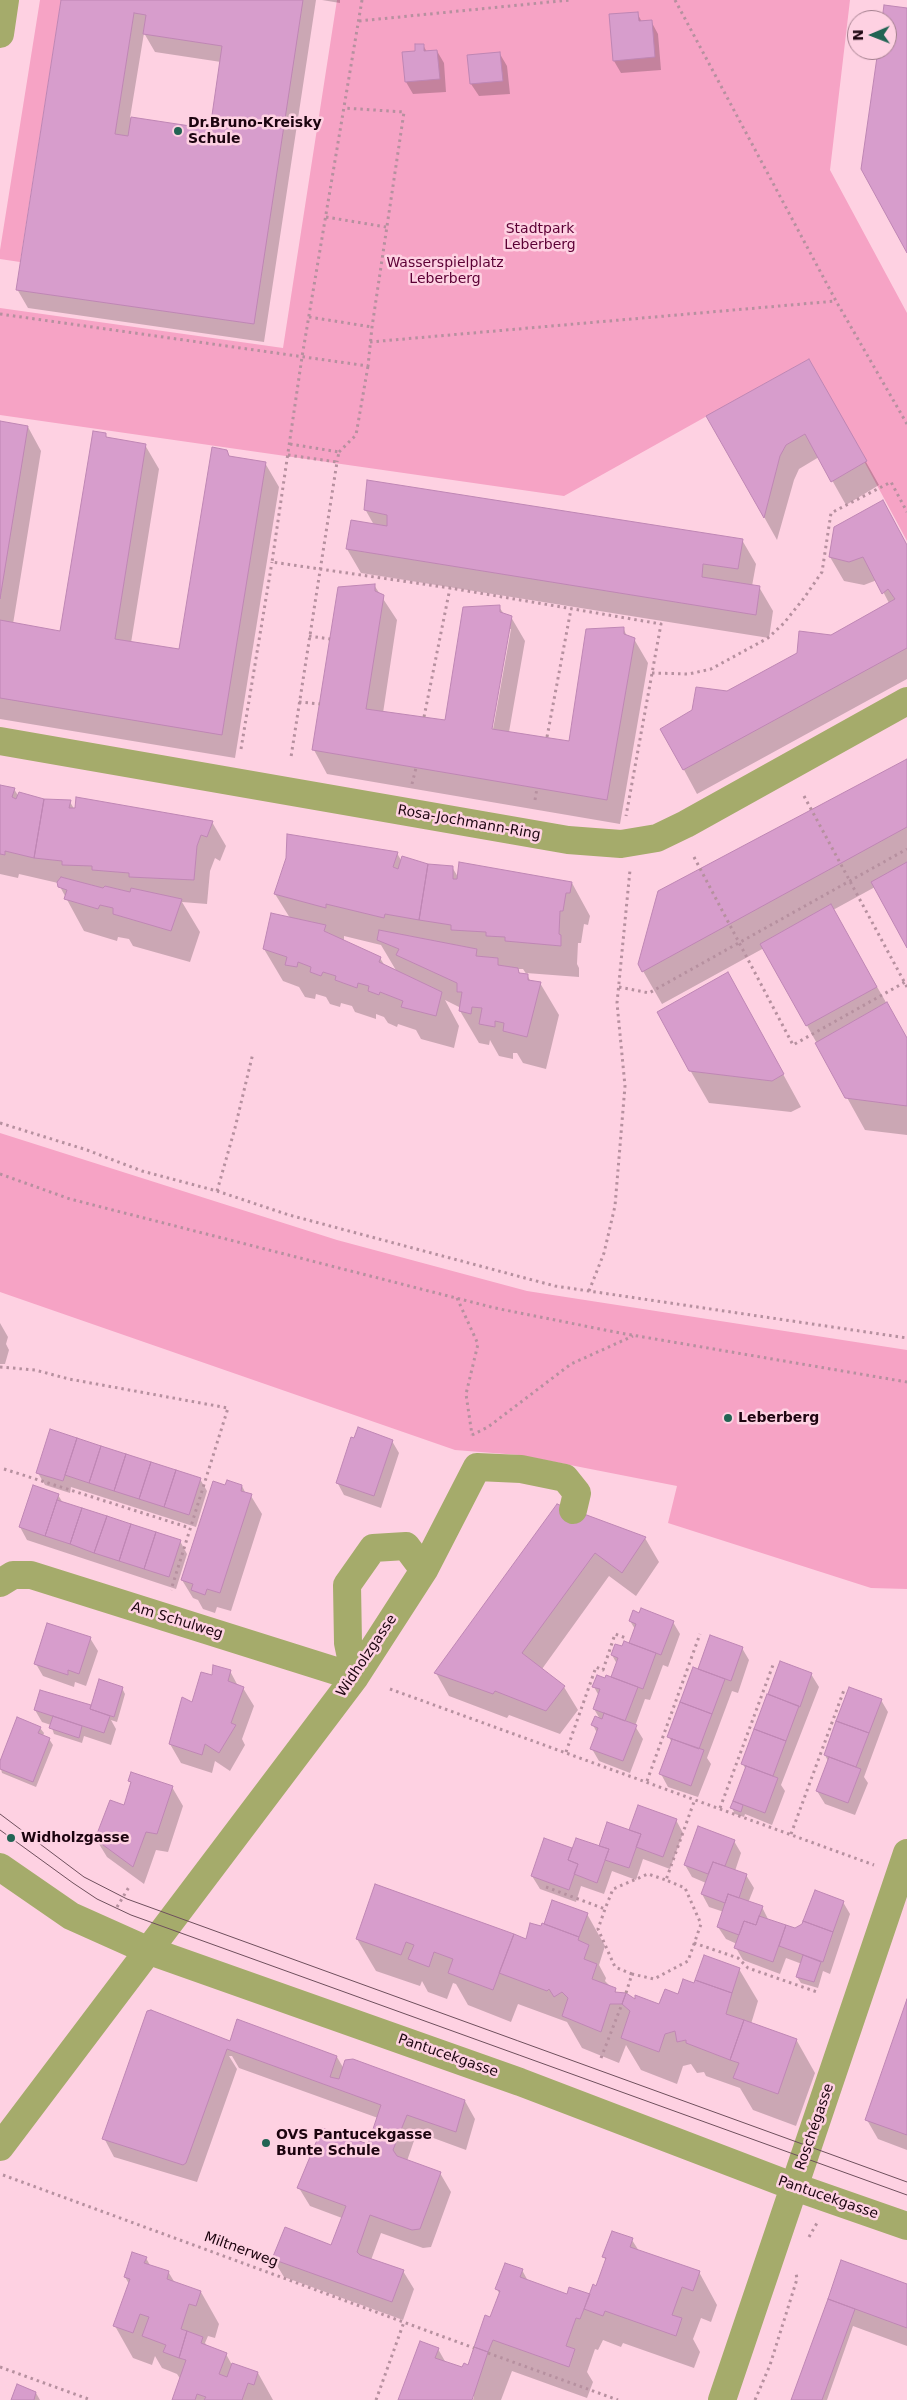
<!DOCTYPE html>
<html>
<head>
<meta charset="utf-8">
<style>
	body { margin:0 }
	#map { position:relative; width:907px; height:2400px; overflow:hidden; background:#fed1e2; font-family:"DejaVu Sans",sans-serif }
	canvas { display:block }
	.north { position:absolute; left:847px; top:10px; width:50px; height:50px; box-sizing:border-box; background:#fed1e2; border:1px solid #a47f8e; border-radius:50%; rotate:269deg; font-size:14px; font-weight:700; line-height:20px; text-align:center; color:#1c040f }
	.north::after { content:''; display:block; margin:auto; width:18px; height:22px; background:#226454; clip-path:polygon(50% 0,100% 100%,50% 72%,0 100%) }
</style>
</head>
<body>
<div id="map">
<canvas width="907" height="2400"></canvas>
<div class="north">N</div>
</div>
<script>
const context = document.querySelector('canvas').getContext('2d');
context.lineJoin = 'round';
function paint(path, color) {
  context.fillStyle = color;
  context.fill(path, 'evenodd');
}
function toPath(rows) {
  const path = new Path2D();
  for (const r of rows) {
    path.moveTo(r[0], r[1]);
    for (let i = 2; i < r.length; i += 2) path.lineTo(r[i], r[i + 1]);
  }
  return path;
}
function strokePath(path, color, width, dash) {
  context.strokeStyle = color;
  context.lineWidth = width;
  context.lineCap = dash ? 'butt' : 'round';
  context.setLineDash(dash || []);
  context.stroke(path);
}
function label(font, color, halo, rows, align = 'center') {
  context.font = font + ' "DejaVu Sans",sans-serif';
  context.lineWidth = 5;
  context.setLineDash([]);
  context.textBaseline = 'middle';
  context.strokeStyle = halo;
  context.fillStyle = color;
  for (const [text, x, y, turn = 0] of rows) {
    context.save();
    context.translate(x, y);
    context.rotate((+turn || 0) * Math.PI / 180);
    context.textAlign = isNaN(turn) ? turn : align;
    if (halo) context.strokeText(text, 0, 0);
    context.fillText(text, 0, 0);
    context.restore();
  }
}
const green = toPath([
	[40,0,61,0,20,262,0,259,0,250],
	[337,0,850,0,830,170,907,313,907,541,809,359,564,496,0,415,0,308,283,348],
	[0,1133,337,1240,527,1291,907,1350,907,1589,871,1588,668,1523,677,1486,519,1455,455,1450,0,1292]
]);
const shadow = toPath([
	[62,0,316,0,264,342,28,308,17,289],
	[144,33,155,52,221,62,211,130,130,118],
	[322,0,340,0,340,3],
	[637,13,642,22,651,21,658,34,661,70,621,73,614,61],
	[423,45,427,52,437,51,444,63,446,92,413,94,406,82,416,53],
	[500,54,507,66,510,94,479,96,471,84],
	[809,361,879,485,846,505,819,457,799,469,794,480,777,540,708,417],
	[0,422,28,427,41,451,13,624,61,632,105,435,108,439,145,445,159,469,131,643,180,651,226,451,230,458,265,463,279,487,235,758,0,719],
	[365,509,742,540,756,564,752,586,759,587,773,611,769,638,361,573,347,549,352,522,374,525],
	[907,546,907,679,697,794,662,729,889,603,877,580,864,585,844,581,830,557],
	[374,585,397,620,383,713,446,722,499,607,504,614,511,617,525,641,509,732,570,742,623,628,627,636,634,639,648,663,620,824,327,774,314,750],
	[508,629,511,629,492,735,490,734],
	[907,761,907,945,875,887,833,910,907,1039,907,1135,865,1130,764,948,662,1004,639,964],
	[0,786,14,789,19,797,70,802,76,812,212,822,226,846,220,861,215,858,210,871,207,904,182,902,200,932,190,962,133,946,129,939,118,937,117,941,84,931,58,883,19,874,18,878,0,874],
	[397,853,402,862,452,867,458,877,572,883,590,916,588,925,584,924,581,943,578,943,577,964,579,968,579,977,526,973,531,982,540,983,559,1015,546,1069,523,1063,517,1053,513,1053,513,1059,499,1056,490,1040,489,1045,479,1043,460,1011,461,1008,445,1000,459,1026,454,1048,421,1039,416,1030,398,1024,397,1027,388,1023,384,1017,376,1014,376,1019,355,1012,352,1006,341,1003,340,1007,330,1004,326,997,316,994,315,999,305,997,299,987,283,981,264,949,290,918,275,894],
	[344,936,381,945,397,972,385,966,380,958,344,941],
	[517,969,523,969,527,975,521,975],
	[746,1006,801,1107,791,1112,709,1103,690,1070],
	[0,1323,8,1337,6,1344,9,1350,5,1364,0,1364],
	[51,1431,200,1479,207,1491,196,1527,71,1487,70,1493,45,1485,38,1473],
	[392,1441,399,1453,381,1508,344,1495,337,1482],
	[242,1486,246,1494,251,1496,262,1514,231,1611,217,1607,215,1613,203,1609,198,1600,193,1598,182,1580,226,1487],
	[58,1495,63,1503,180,1541,187,1554,176,1589,27,1540,20,1527],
	[557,1506,645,1538,659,1562,636,1596,609,1576,542,1669,564,1687,578,1710,560,1734,509,1715,507,1718,449,1696,436,1673],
	[630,1621,673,1622,680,1634,668,1667,663,1665,650,1700,645,1699,635,1726,643,1739,630,1773,599,1761,592,1749,597,1733,593,1725,600,1719,594,1709,599,1696,594,1687,612,1679,617,1664,612,1655,630,1645,635,1629],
	[90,1638,98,1651,86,1686,75,1682,74,1687,43,1676,36,1664],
	[742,1648,749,1660,738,1693,732,1691,707,1758,711,1764,698,1797,668,1787,661,1774,672,1743,669,1737,699,1671],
	[781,1663,811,1674,819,1687,781,1785,785,1791,772,1825,745,1814,744,1817,735,1814,732,1808,746,1770,743,1764],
	[230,1671,238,1686,243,1688,254,1706,242,1739,245,1745,230,1771,215,1761,212,1773,181,1763,170,1744,213,1676],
	[122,1688,125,1694,117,1722,111,1720,116,1729,111,1745,84,1736,82,1743,54,1734,51,1725,42,1722,35,1710,41,1691,92,1707],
	[881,1700,888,1712,864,1777,868,1783,855,1815,825,1804,817,1791,828,1761,825,1755],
	[40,1728,44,1733,43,1736,49,1739,53,1745,36,1787,2,1773,0,1765],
	[130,1781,172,1787,183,1806,168,1852,156,1850,144,1884,107,1857,96,1839,124,1807,132,1784],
	[676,1820,683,1833,670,1869,643,1859,636,1880,612,1871,604,1894,581,1886,576,1902,540,1889,532,1876,545,1840,573,1850,600,1847,630,1832],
	[734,1841,741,1853,735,1871,746,1875,754,1888,748,1903,762,1907,769,1921,795,1930,843,1902,850,1914,830,1974,823,1971,818,1988,801,1983,797,1977,802,1964,786,1958,780,1974,743,1960,736,1948,737,1944,726,1939,718,1927,724,1912,709,1907,702,1894,706,1883,692,1877,685,1865],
	[587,1914,605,1946,599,1965,606,1978,605,1981,617,1993,635,2001,660,2006,695,1984,739,1969,758,2001,751,2024,797,2041,815,2073,796,2126,753,2110,740,2088,706,2076,704,2072,697,2073,691,2064,683,2066,677,2084,641,2070,626,2045,619,2063,582,2048,567,2022,518,2004,511,2022,468,2005,456,1984,453,1983,447,1999,428,1992,422,1981,420,1986,376,1971,357,1939,526,1940,541,1927],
	[907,2003,907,2150,878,2139,867,2120],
	[230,2043,337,2057,344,2069,465,2101,475,2119,466,2150,417,2132,407,2161,440,2173,451,2192,431,2247,423,2248,381,2233,371,2260,403,2271,414,2289,403,2320,284,2277,273,2259,331,2247,342,2218,310,2206,299,2188,369,2146,378,2118,239,2068,232,2056,229,2056,237,2069,197,2182,114,2157,104,2138],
	[632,2240,639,2251,699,2272,717,2305,711,2322,701,2318,693,2339,700,2352,694,2368,623,2343,621,2347,603,2340,598,2350,595,2349,587,2372,593,2382,587,2398,512,2371,501,2400,473,2400,474,2396,472,2396,470,2400,400,2400,438,2349,446,2363,463,2368,469,2366,500,2295,497,2289,522,2270,528,2281,567,2295,590,2296,597,2288,606,2261,604,2257],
	[146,2258,151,2267,169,2273,175,2283,201,2292,219,2324,215,2338,208,2336,205,2343,208,2347,226,2354,232,2365,258,2373,273,2400,173,2400,181,2380,177,2374,162,2368,155,2356,152,2365,133,2358,115,2326,129,2284,125,2277],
	[907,2285,907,2346,853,2326,827,2400,792,2400,831,2303,829,2299],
	[36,2393,40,2400,12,2400]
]);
const building = toPath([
	[61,0,303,0,254,324,16,290,61,0],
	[134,13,146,15,143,34,222,46,210,129,131,117,128,136,115,134,134,13],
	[884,5,907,8,907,253,861,169,878,50,887,50,887,20,882,20,884,5],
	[638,12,639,21,652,20,655,57,613,61,609,14,638,12],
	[415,44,424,44,424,51,437,50,440,79,405,82,402,52,415,51,415,44],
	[500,52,503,81,470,84,467,55,500,52],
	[809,359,867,461,831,482,805,434,786,445,780,456,764,518,706,416,809,359],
	[0,421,28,426,0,599,0,421],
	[93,431,106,433,106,437,146,444,115,639,179,649,212,447,227,450,229,456,266,462,222,735,0,698,0,620,60,631,93,431],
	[367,480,743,539,738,569,703,564,702,577,760,586,756,615,346,549,351,520,387,526,387,515,364,510,367,480],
	[883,500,907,545,907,648,683,770,660,729,692,710,696,687,727,691,797,653,799,631,831,635,895,599,888,589,882,594,863,557,849,562,829,557,834,527,883,500],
	[375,584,375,591,384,595,366,709,445,720,463,607,500,605,500,612,512,616,492,729,569,741,586,629,624,627,624,634,635,638,607,800,312,750,338,587,375,584],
	[907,759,907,827,642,972,638,964,658,891,907,759],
	[0,785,15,788,12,797,16,799,19,792,44,799,34,858,5,851,5,855,0,854,0,785],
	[76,797,213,821,207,837,201,835,197,846,194,880,129,877,129,873,92,870,92,866,62,865,62,861,34,858,44,799,71,800,69,808,75,808,76,797],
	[287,834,398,852,393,867,398,869,402,856,428,864,419,920,385,914,384,918,326,904,326,908,274,894,286,858,287,834],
	[459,862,572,882,570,893,566,893,563,911,560,911,559,934,561,935,561,946,505,941,505,937,486,936,486,932,451,930,451,925,419,920,428,864,453,866,453,879,457,879,459,862],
	[907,862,907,948,871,882,907,862],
	[61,877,103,888,105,886,130,892,131,888,182,899,171,931,113,914,113,908,100,905,98,909,64,899,67,890,58,887,57,882,61,877],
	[831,904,877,987,806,1026,760,944,831,904],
	[271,913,326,925,324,931,381,957,379,962,442,992,436,1016,401,1007,403,1001,380,992,379,995,368,991,369,986,358,983,357,988,335,980,336,976,323,972,321,976,310,972,311,967,298,962,297,967,285,965,287,957,263,949,271,913],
	[379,930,477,949,476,956,498,958,498,965,518,968,519,973,528,974,528,980,541,982,527,1037,503,1031,504,1023,495,1021,495,1027,479,1024,482,1008,472,1007,471,1014,459,1011,462,992,457,992,457,983,396,955,399,949,377,940,379,930],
	[728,972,784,1074,772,1081,689,1071,657,1012,728,972],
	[887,1002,907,1038,907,1106,845,1098,815,1043,887,1002],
	[358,1427,393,1440,374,1496,336,1483,351,1437,354,1438,358,1427],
	[50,1429,77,1438,63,1481,36,1473,50,1429],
	[77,1438,101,1446,89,1483,65,1475,77,1438],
	[101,1446,126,1454,114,1491,89,1483,101,1446],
	[126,1454,151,1462,139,1499,114,1491,126,1454],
	[151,1462,176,1470,164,1507,139,1499,151,1462],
	[176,1470,201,1478,189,1515,164,1507,176,1470],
	[227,1480,242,1485,241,1491,252,1494,220,1593,207,1589,205,1595,191,1590,193,1584,181,1580,213,1481,225,1485,227,1480],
	[33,1485,59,1494,45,1536,19,1527,33,1485],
	[57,1500,82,1508,70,1544,45,1536,57,1500],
	[557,1504,646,1537,622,1573,595,1553,522,1653,565,1686,546,1711,495,1691,493,1694,434,1673,557,1504],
	[82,1508,107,1516,94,1553,70,1544,82,1508],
	[107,1516,131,1524,119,1561,94,1553,107,1516],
	[131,1524,156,1532,144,1569,119,1561,131,1524],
	[156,1532,181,1540,169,1577,144,1569,156,1532],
	[641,1608,674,1621,661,1655,629,1643,636,1624,629,1621,633,1610,639,1613,641,1608],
	[47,1623,91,1637,79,1674,68,1670,68,1675,34,1664,47,1623],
	[710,1635,743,1647,731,1681,698,1669,710,1635],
	[624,1641,656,1653,643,1689,611,1677,618,1658,611,1655,615,1644,622,1646,624,1641],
	[780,1661,812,1673,800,1707,768,1694,780,1661],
	[213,1665,231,1670,228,1681,244,1687,231,1723,236,1725,219,1753,205,1744,202,1755,169,1744,182,1697,192,1702,201,1672,212,1675,213,1665],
	[693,1667,725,1679,712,1714,680,1702,693,1667],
	[597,1675,605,1678,606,1675,638,1687,625,1721,593,1709,600,1689,592,1687,597,1675],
	[99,1679,123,1687,114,1717,90,1709,99,1679],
	[849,1687,882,1699,869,1733,836,1721,849,1687],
	[40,1690,91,1705,90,1709,110,1716,104,1733,34,1710,40,1690],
	[767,1694,799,1706,786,1741,754,1729,767,1694],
	[680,1702,712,1714,699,1749,667,1737,680,1702],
	[604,1713,637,1725,623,1761,590,1749,598,1728,591,1725,595,1716,602,1719,604,1713],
	[53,1716,82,1726,79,1738,49,1728,53,1716],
	[17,1717,41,1727,38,1733,50,1738,33,1782,0,1769,0,1761,17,1717],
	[836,1721,869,1733,856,1767,824,1755,836,1721],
	[754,1729,786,1741,773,1776,741,1764,754,1729],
	[672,1739,704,1750,691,1786,659,1774,672,1739],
	[829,1757,861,1769,848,1803,816,1791,829,1757],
	[746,1766,778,1778,765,1813,733,1801,746,1766],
	[131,1772,173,1786,157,1834,146,1832,133,1867,95,1839,110,1800,124,1805,131,1782,128,1781,131,1772],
	[733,1801,743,1805,741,1812,730,1808,733,1801],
	[638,1805,677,1819,663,1857,636,1847,641,1834,629,1830,638,1805],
	[607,1822,641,1834,629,1868,605,1860,609,1849,599,1846,607,1822],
	[698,1826,735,1840,725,1866,713,1862,708,1874,684,1865,698,1826],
	[544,1838,572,1848,568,1860,578,1864,569,1890,531,1876,544,1838],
	[576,1838,609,1849,597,1883,574,1874,578,1864,568,1860,576,1838],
	[713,1862,747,1874,739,1898,728,1894,725,1903,701,1894,713,1862],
	[375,1884,514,1934,493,1990,448,1973,453,1959,434,1952,429,1967,408,1959,414,1945,406,1942,401,1955,356,1939,375,1884],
	[815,1890,844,1901,833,1932,803,1921,815,1890],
	[728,1894,763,1906,756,1925,744,1921,739,1935,717,1927,728,1894],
	[552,1900,588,1913,579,1937,544,1924,552,1900],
	[759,1916,786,1925,773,1962,734,1948,744,1921,756,1925,759,1916],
	[803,1921,833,1932,823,1962,779,1946,786,1925,795,1928,802,1924,803,1921],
	[530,1923,541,1926,542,1923,579,1937,578,1940,589,1945,584,1959,597,1964,592,1979,616,1988,615,1992,626,1993,622,2004,610,2004,601,2032,562,2016,568,1998,562,1992,554,1997,549,1989,547,1991,499,1973,514,1934,526,1939,530,1923],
	[704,1955,740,1968,732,1993,695,1980,704,1955],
	[803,1955,821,1962,814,1982,796,1977,803,1955],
	[683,1979,694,1983,695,1980,732,1993,726,2014,744,2020,730,2060,686,2043,686,2040,677,2042,675,2031,665,2034,659,2052,621,2038,630,2011,622,2004,626,1993,635,1999,635,1995,659,2004,665,1989,678,1994,683,1979],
	[907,1999,907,2135,865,2120,907,1999],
	[151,2010,230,2041,237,2019,337,2056,330,2077,339,2079,345,2060,353,2059,465,2100,456,2132,407,2115,393,2150,397,2156,441,2172,420,2229,412,2230,370,2215,357,2252,360,2255,404,2270,392,2302,272,2259,285,2227,331,2245,346,2206,297,2188,322,2128,368,2144,381,2105,227,2049,186,2163,183,2165,102,2139,147,2011,151,2010],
	[744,2020,797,2039,778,2094,733,2078,739,2063,730,2060,744,2020],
	[612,2231,633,2238,630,2247,700,2271,693,2291,682,2287,672,2315,682,2318,676,2336,605,2311,603,2316,584,2309,593,2284,596,2286,606,2258,602,2257,612,2231],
	[132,2252,147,2257,144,2263,169,2271,167,2279,201,2291,196,2306,189,2304,181,2329,187,2331,179,2358,163,2352,166,2345,142,2336,149,2317,140,2314,133,2333,113,2326,130,2279,124,2277,132,2252],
	[841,2260,907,2284,907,2328,828,2299,841,2260],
	[505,2263,523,2269,520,2277,567,2294,569,2287,590,2294,580,2319,576,2318,566,2346,575,2349,569,2367,493,2340,488,2352,474,2347,485,2315,490,2317,500,2291,495,2289,505,2263],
	[828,2299,855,2309,822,2400,791,2400,828,2299],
	[187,2331,203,2337,201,2343,227,2353,219,2374,227,2377,232,2363,258,2372,254,2385,248,2383,242,2400,204,2400,206,2397,197,2394,195,2400,172,2400,186,2360,179,2358,187,2331],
	[420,2341,439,2348,435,2358,462,2367,464,2363,468,2365,474,2347,488,2352,472,2400,398,2400,420,2341],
	[17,2384,36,2392,34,2400,11,2400,17,2384]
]);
const path = toPath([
	[362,0,302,357,272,562,450,588,661,624,626,816],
	[675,0,836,301,907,424],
	[359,21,570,0],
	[326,217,386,227],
	[0,314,368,366,372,327,404,112,344,108],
	[309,317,372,327],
	[370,342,836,301],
	[290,444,339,452,337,462],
	[339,452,356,435,368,366],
	[288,455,337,462,291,757],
	[309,636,330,639],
	[652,673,689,674,711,669,768,638,784,623,804,598,822,572,831,513,891,482,907,512],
	[299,702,320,704],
	[424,717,450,588],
	[547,737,571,609],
	[241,749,272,562],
	[412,784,416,768],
	[804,796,907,987],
	[535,800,537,788],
	[694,857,793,1045,907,981],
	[619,987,649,993,907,849],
	[0,1123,87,1150,142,1171,217,1191,289,1215,555,1286,907,1338],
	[0,1174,70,1199,495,1308,620,1333,907,1382],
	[217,1191,235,1128,253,1053],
	[589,1291,604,1253,615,1206,625,1086,617,1003,630,870],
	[457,1298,478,1344,466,1394,472,1435],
	[0,1367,35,1370,69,1379,228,1408,171,1590],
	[472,1435,488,1427,571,1364,633,1336],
	[4,1469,190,1528],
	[390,1689,874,1865],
	[566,1752,596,1667,603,1670,615,1634,626,1638],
	[647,1781,700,1634],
	[720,1808,773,1665],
	[791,1834,844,1690],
	[546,1887,605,1909],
	[117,1907,129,1887],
	[694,1943,738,1958,748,1968,817,1992],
	[632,1974,615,1967,598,1929,605,1909,613,1889,648,1874,666,1880],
	[626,1993,632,1974,654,1979,688,1961,701,1924,685,1888,666,1880,695,1799],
	[601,2058,622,2004],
	[3,2175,474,2348],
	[809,2237,817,2223],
	[488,2353,618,2400],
	[0,2367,91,2400],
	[376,2400,404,2322],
	[755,2400,770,2365,797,2279,796,2273]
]);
const minor = toPath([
	[0,34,5,0],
	[0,741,568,840,621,844,657,838,686,824,907,701],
	[0,1583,13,1575,31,1575,355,1677],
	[355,1677,348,1643,347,1585,373,1548,406,1546,424,1570],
	[0,1867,71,1916,147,1950,520,2082,795,2187,907,2226],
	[0,2147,355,1677,424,1570,477,1467,521,1469,565,1478,577,1493,573,1510],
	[722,2400,907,1853]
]);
const tram = toPath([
	[0,1814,84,1877,127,1899,907,2182],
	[0,1830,73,1883,97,1899,131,1915,907,2195]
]);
const markers = [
	[178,131,5,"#226454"],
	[728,1418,5,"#226454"],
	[11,1838,5,"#226454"],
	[266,2143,5,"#226454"]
];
const poiNames = [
	["Dr.Bruno-Kreisky",188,123],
	["Schule",188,139],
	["Leberberg",738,1418],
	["Widholzgasse",21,1838],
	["OVS Pantucekgasse",276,2135],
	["Bunte Schule",276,2151]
];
const parkNames = [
	["Stadtpark",540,229],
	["Leberberg",540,245],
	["Wasserspielplatz",445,263],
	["Leberberg",445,279]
];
const streetNames = [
	["Rosa-Jochmann-Ring",469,823,10],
	["Am Schulweg",177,1621,17],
	["Widholzgasse",367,1656,-56],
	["Pantucekgasse",448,2056,19],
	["Roschégasse",815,2127,-71],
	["Pantucekgasse",828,2198,19],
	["Miltnerweg",241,2250,20]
];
paint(green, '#f6a3c5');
paint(shadow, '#0003');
paint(building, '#d79dcc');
strokePath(building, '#bf86b4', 1);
strokePath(path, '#b6909f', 3, [2.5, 4]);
strokePath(minor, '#a5ab6b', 28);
strokePath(tram, '#6e4f5c', 1);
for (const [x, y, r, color] of markers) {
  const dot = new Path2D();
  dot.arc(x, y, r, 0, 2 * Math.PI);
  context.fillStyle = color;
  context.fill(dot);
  strokePath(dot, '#fed1e2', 2);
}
label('bold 14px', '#1c040f', '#fed1e2', poiNames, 'left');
label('14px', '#5c0035', '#fed1e2', parkNames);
label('14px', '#1c040f', '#fed1e2', streetNames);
</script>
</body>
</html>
